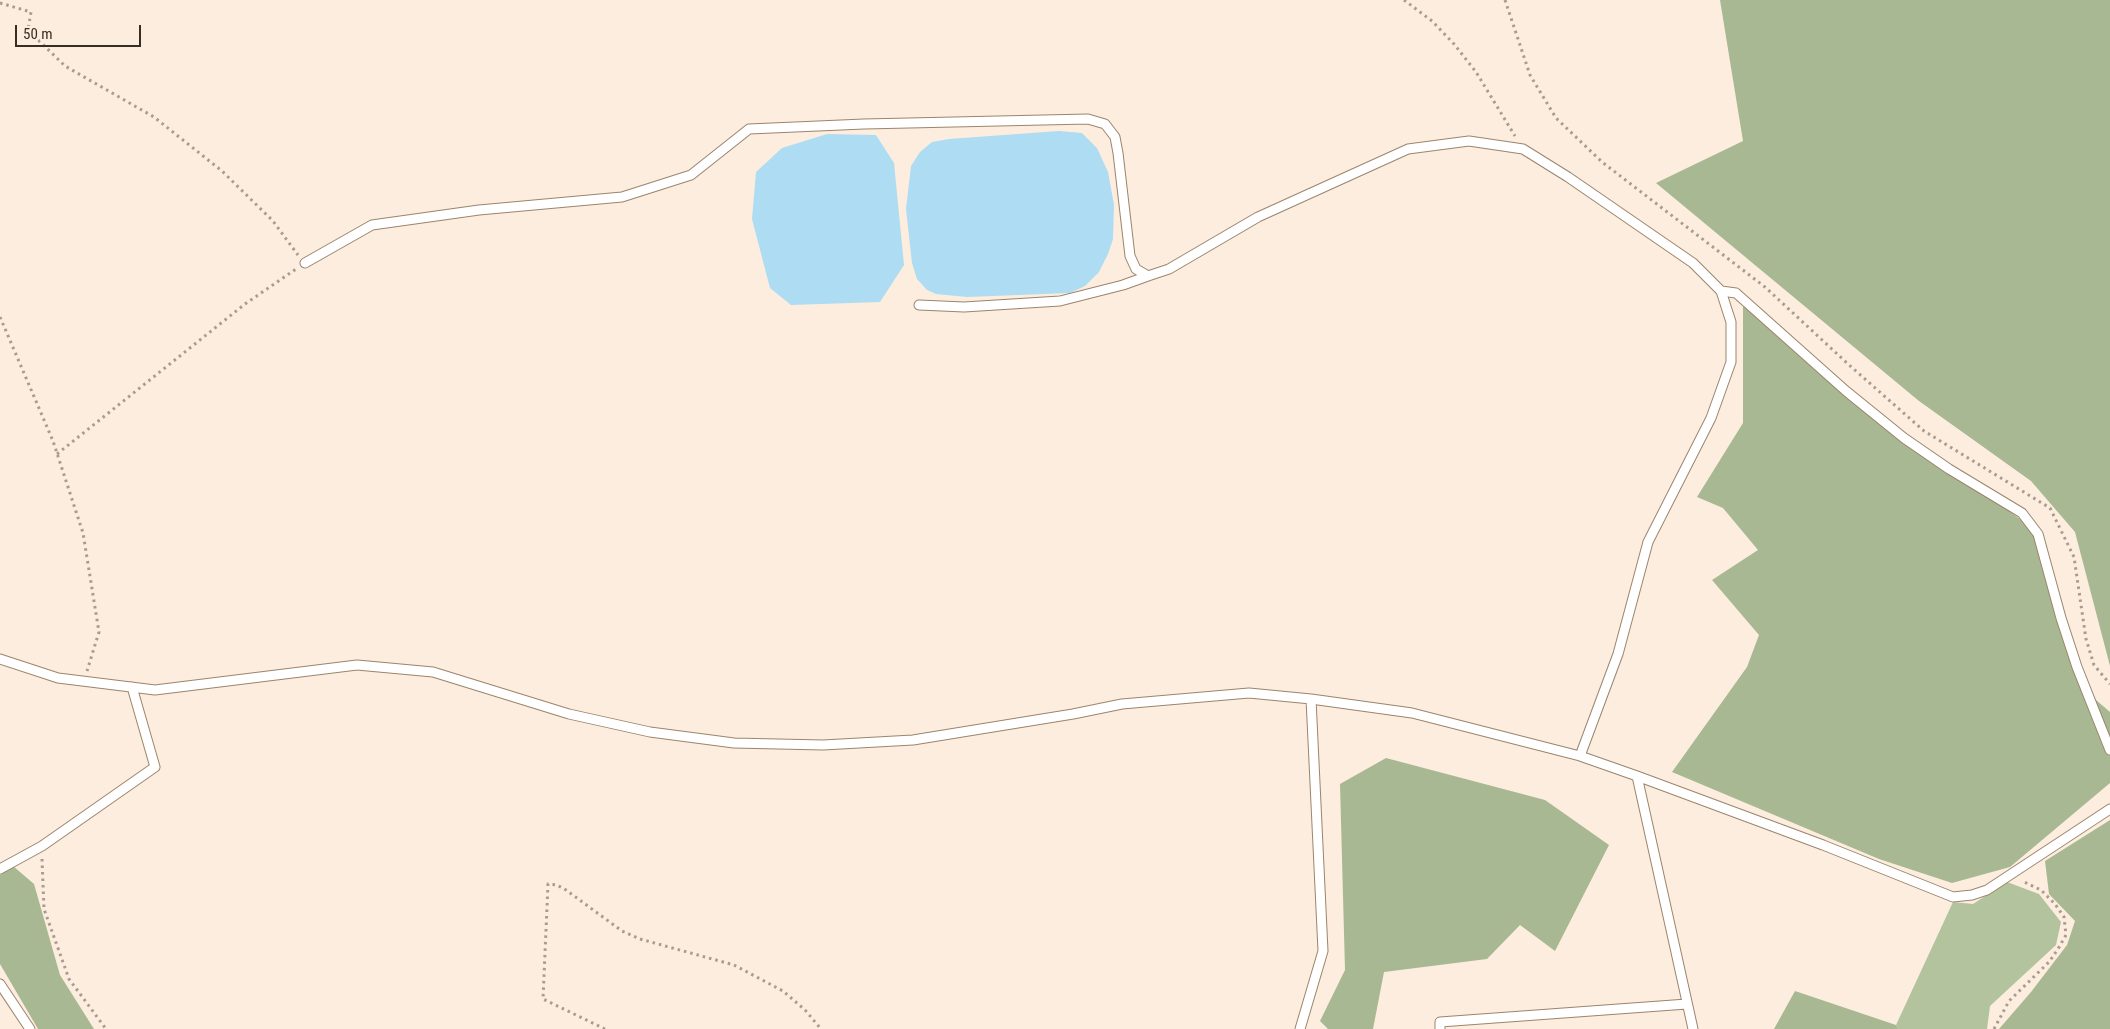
<!DOCTYPE html>
<html>
<head>
<meta charset="utf-8">
<style>
	body { margin:0 }
	#map { position:relative; width:2110px; height:1029px; overflow:hidden; background:#fcedde; font-family:"Roboto Condensed",sans-serif }
	canvas { display:block }
	.scale { position:absolute; left:15px; top:25px; width:126px; height:22px; box-sizing:border-box; border:2px solid #362d24; border-top:0; padding-left:6px; font-size:15px; line-height:18px; white-space:nowrap; color:#362d24; -webkit-text-stroke:4px #fcedde; paint-order:stroke }
</style>
</head>
<body>
<div id="map">
<canvas width="2110" height="1029"></canvas>
<div class="scale">50 m</div>
</div>
<script>
const context = document.querySelector('canvas').getContext('2d');
context.lineJoin = 'round';
function paint(path, color) {
  context.fillStyle = color;
  context.fill(path, 'evenodd');
}
function toPath(rows) {
  const path = new Path2D();
  for (const r of rows) {
    path.moveTo(r[0], r[1]);
    for (let i = 2; i < r.length; i += 2) path.lineTo(r[i], r[i + 1]);
  }
  return path;
}
function strokePath(path, color, width, dash) {
  context.strokeStyle = color;
  context.lineWidth = width;
  context.lineCap = dash ? 'butt' : 'round';
  context.setLineDash(dash || []);
  context.stroke(path);
}
const green = toPath([
	[2007,882,2039,894,2061,922,2056,945,1990,1006,1987,1029,1898,1029,1896,1025,1953,902,1973,904]
]);
const forest = toPath([
	[1720,0,2110,0,2110,666,2075,532,2031,481,1919,401,1656,183,1743,141],
	[1743,306,1880,418,2031,527,2089,694,2110,712,2110,783,2010,867,1952,883,1879,859,1672,772,1747,667,1759,635,1712,580,1758,550,1723,508,1697,497,1743,423],
	[1386,758,1545,800,1609,845,1555,951,1520,925,1487,959,1384,972,1373,1029,1328,1029,1320,1021,1345,970,1340,784],
	[2110,820,2110,1029,1999,1029,2031,992,2067,945,2075,921,2049,894,2045,861],
	[13,866,34,884,60,975,94,1029,38,1029,0,964,0,875],
	[1795,991,1896,1025,1898,1029,1774,1029]
]);
const water = toPath([
	[1059,131,1082,133,1097,148,1108,172,1114,205,1113,239,1108,254,1099,272,1085,286,1070,293,967,297,936,294,927,290,917,279,912,263,906,209,911,166,920,152,932,142,949,139],
	[827,134,876,135,894,163,904,265,880,302,791,305,770,288,752,219,756,172,782,148]
]);
const path = toPath([
	[1404,0,1432,21,1454,44,1476,72,1515,136],
	[1505,0,1530,75,1556,118,1602,162,1765,287,1848,364,1924,431,2050,508,2074,557,2086,639,2094,665,2110,684],
	[0,3,31,12,28,30,65,66,154,117,222,171,273,221,298,255],
	[0,317,53,441,83,533,99,632,87,671],
	[57,454,245,304,296,269],
	[42,859,44,909,69,979,106,1029],
	[605,1029,543,999,548,884,557,885,566,890,622,931,640,939,734,965,783,991,805,1010,821,1029],
	[1994,1029,2009,1001,2049,962,2058,949,2066,935,2064,917,2055,904,2041,890,2022,881]
]);
const service = toPath([
	[305,263,372,225,479,210,622,197,691,175,749,129,864,124,1088,119,1105,124,1115,137,1118,153,1130,256,1136,269,1148,276,1169,269,1258,217,1408,149,1469,141,1523,149,1568,177,1693,263,1721,291,1731,322,1731,362,1711,418,1648,542,1618,654,1580,756],
	[1721,291,1736,293,1846,391,1904,438,1949,469,2022,513,2038,534,2061,618,2077,667,2110,750],
	[919,305,964,307,1060,301,1123,285,1148,276],
	[0,659,58,678,155,690,357,665,433,672,569,714,650,732,734,743,823,745,913,740,1073,714,1122,704,1249,693,1311,699,1323,951,1300,1029],
	[1311,699,1412,713,1580,756,1637,776,1693,1029],
	[1637,776,1823,845,1953,897,1972,895,1987,890,2110,809],
	[0,869,42,846,155,767,132,687],
	[0,984,30,1029],
	[1440,1029,1440,1022,1687,1004]
]);
paint(green, '#b3c39e');
paint(forest, '#a8b892');
paint(water, '#aedcf2');
strokePath(service, '#9b856d', 11);
strokePath(path, '#a89b8f', 3, [2.5, 4]);
strokePath(service, '#fff', 9);
</script>
</body>
</html>
